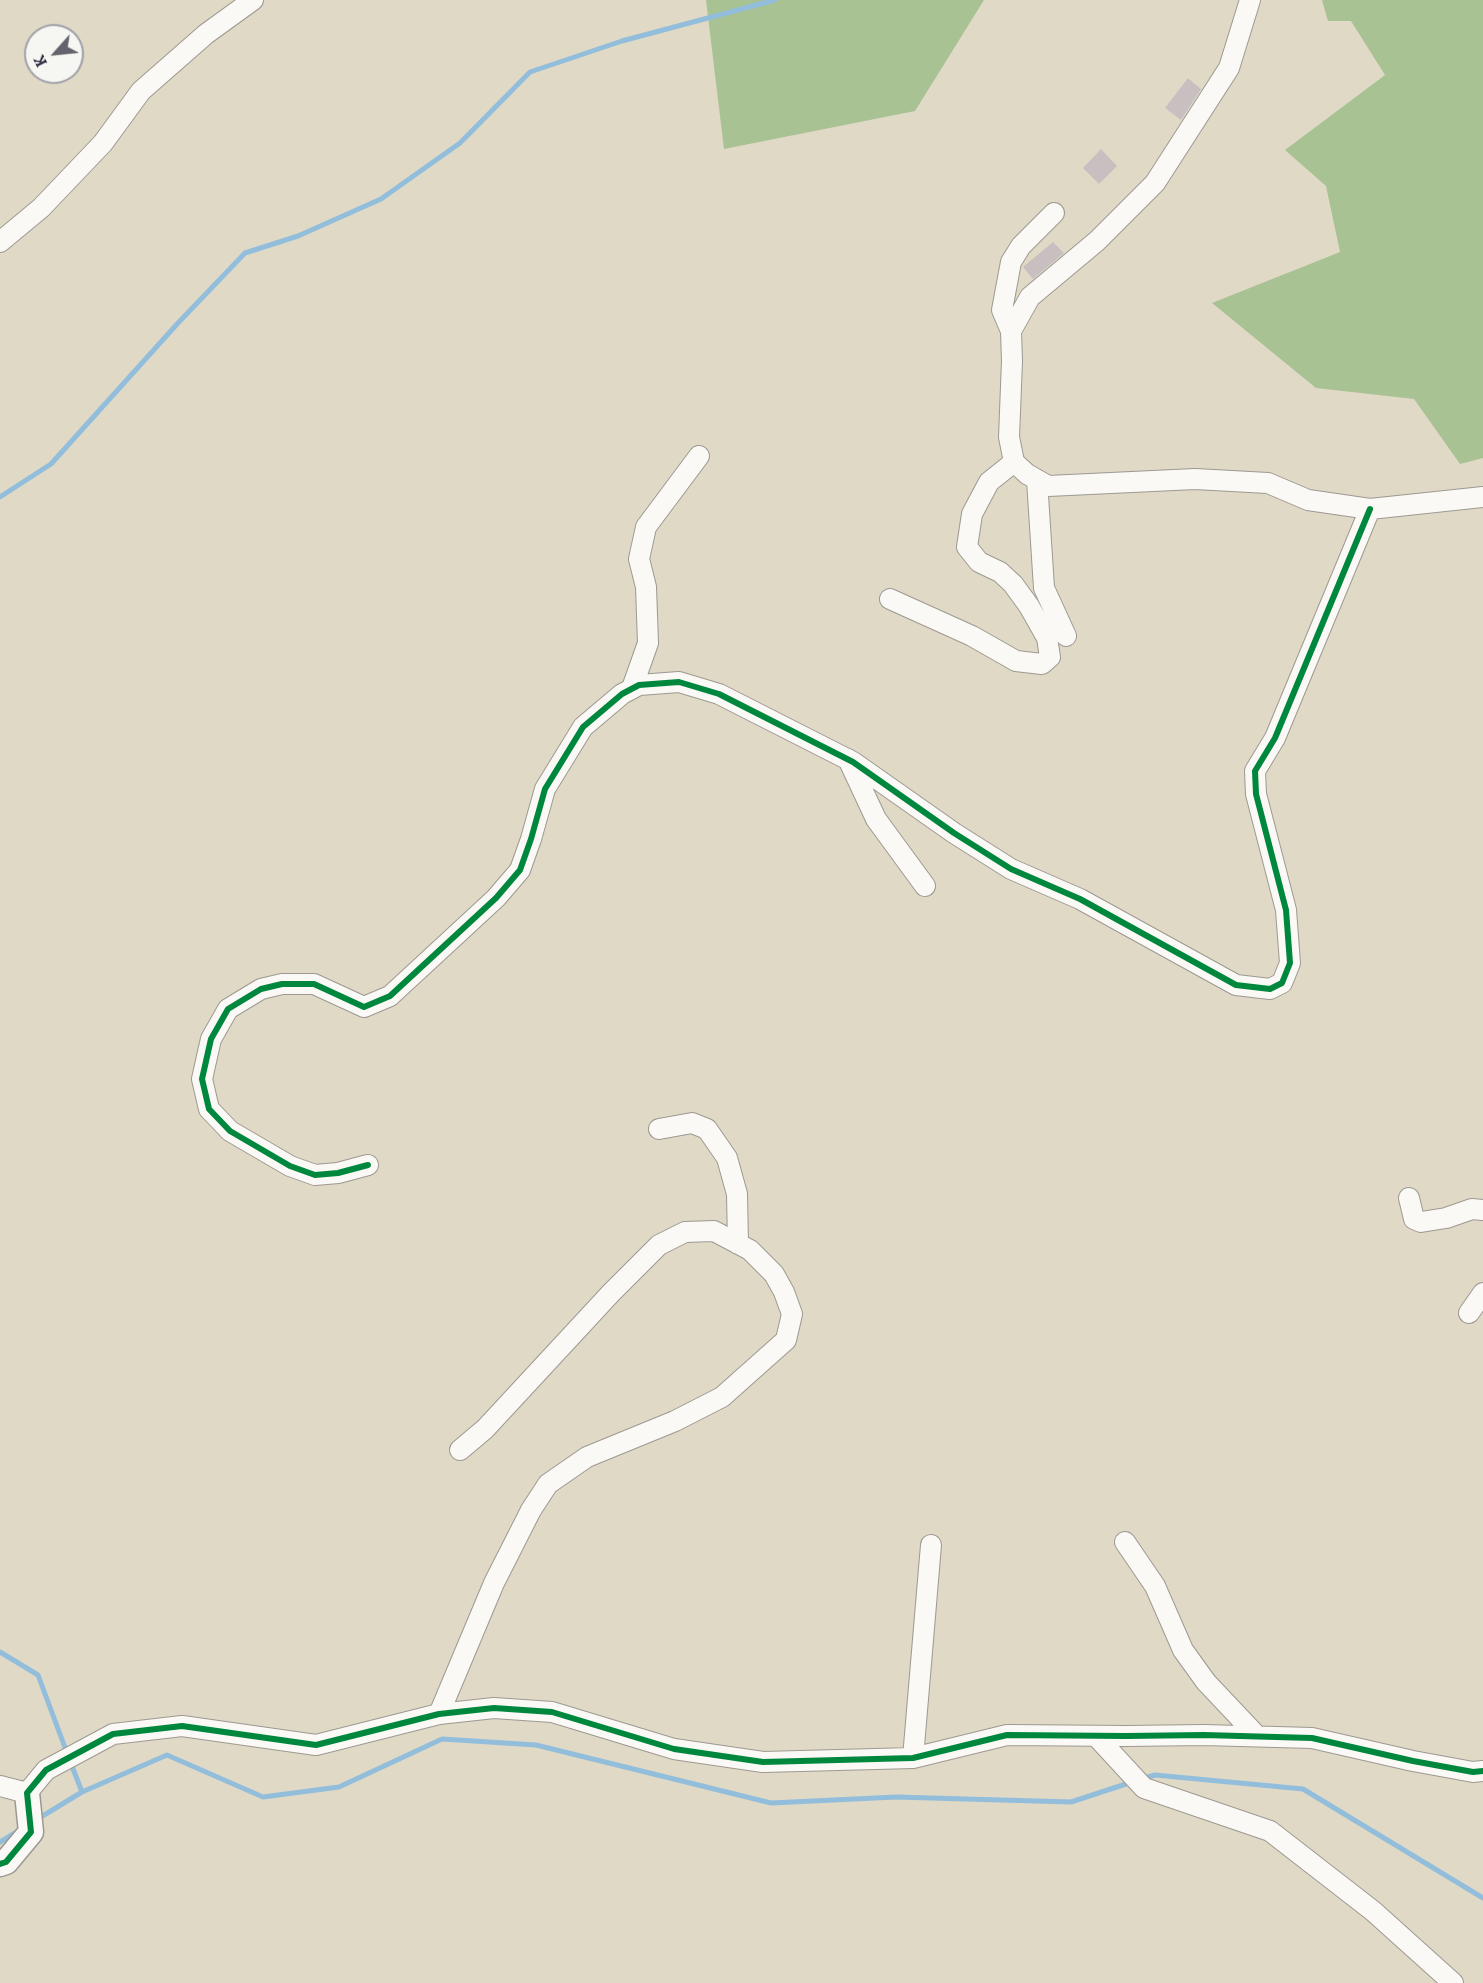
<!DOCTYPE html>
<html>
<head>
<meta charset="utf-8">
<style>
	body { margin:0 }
	#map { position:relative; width:1483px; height:1983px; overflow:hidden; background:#e0d9c6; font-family:"Gentium Book Plus",serif }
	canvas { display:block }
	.north { position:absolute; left:24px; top:24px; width:60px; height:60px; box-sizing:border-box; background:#f6f6f2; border:2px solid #a1a1a9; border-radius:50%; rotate:243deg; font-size:16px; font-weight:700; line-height:24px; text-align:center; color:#22223b }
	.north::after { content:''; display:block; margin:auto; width:21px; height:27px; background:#64626c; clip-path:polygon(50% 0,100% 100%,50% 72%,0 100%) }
</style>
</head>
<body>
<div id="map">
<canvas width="1483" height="1983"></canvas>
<div class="north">K</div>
</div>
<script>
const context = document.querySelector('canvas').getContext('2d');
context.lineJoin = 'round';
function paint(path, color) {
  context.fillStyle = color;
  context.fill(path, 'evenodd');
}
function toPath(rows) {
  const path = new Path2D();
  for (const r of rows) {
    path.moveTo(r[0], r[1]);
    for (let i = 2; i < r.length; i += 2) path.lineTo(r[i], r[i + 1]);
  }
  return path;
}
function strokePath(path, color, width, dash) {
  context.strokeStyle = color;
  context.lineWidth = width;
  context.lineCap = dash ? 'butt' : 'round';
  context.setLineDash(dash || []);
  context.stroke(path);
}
const forest = toPath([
	[706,0,984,0,915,111,724,149],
	[1322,0,1483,0,1483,458,1460,464,1414,399,1316,388,1212,303,1340,252,1326,186,1285,150,1385,75,1351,21,1328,21]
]);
const stream = toPath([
	[0,497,51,464,178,323,245,253,298,236,381,199,460,143,530,72,622,41,775,0],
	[0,1652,38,1675,67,1753],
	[70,1761,82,1792],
	[1141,1779,1155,1775,1303,1789,1483,1898],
	[36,1820,82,1792,167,1755,263,1797,339,1787,442,1739,536,1745,771,1803,896,1797,1071,1802,1132,1782],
	[0,1842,20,1830]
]);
const building = toPath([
	[1188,78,1201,89,1181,120,1165,108],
	[1101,149,1117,166,1099,184,1083,168],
	[1053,242,1064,253,1033,279,1023,267]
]);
const minor = toPath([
	[1250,0,1229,68,1155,183,1097,241,1030,297,1011,331,1012,361,1009,437,1014,462,1027,474,1048,486,1195,479,1268,483,1308,500,1370,509,1483,497],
	[0,242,41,208,103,143,141,91,206,34,253,0],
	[1011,331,1002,310,1011,262,1021,246,1054,213],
	[1037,480,1044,588,1066,636],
	[890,599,972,636,1016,661,1042,664,1050,657,1047,638,1029,606,1013,584,1000,572,979,562,967,547,972,514,989,482,1014,462],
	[632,688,648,643,646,587,639,559,646,527,699,456],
	[848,759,876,819,925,886],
	[659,1129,692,1123,707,1129,727,1158,737,1194,738,1244],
	[368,1165,338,1173,315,1175,290,1166,230,1131,209,1109,202,1079,211,1039,228,1009,261,989,282,984,314,984,364,1007,390,996,496,898,520,870,531,839,545,789,583,727,622,694,639,685,679,682,719,694,853,762,954,833,1011,869,1080,899,1236,985,1270,989,1282,983,1290,963,1286,910,1256,794,1255,771,1275,738,1370,509],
	[1409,1198,1414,1219,1421,1222,1446,1218,1472,1209,1483,1210],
	[1469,1313,1483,1293],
	[1125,1542,1155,1586,1183,1650,1206,1682,1257,1736],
	[439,1714,494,1583,531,1510,548,1484,587,1457,675,1421,722,1397,786,1340,792,1314,784,1292,774,1274,750,1250,714,1231,685,1232,659,1245,611,1293,485,1429,460,1450],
	[1096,1736,1144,1788,1270,1831,1373,1911,1453,1983],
	[913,1758,931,1545],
	[0,1786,27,1793,46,1770,113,1734,182,1726,316,1745,439,1714,494,1708,552,1712,674,1749,763,1762,913,1758,1007,1735,1126,1736,1204,1735,1312,1738,1413,1761,1473,1772,1483,1771]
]);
const tertiary = toPath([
	[0,1864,6,1862,31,1832,27,1793]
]);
const cycleway = toPath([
	[368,1165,338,1173,315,1175,290,1166,230,1131,209,1109,202,1079,211,1039,228,1009,261,989,282,984,314,984,364,1007,390,996,496,898,520,870,531,839,545,789,583,727,622,694,639,685,679,682,719,694,853,762,954,833,1011,869,1080,899,1236,985,1270,989,1282,983,1290,963,1286,910,1256,794,1255,771,1275,738,1370,509],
	[0,1864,6,1862,31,1832,27,1793,46,1770,113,1734,182,1726,316,1745,439,1714,494,1708,552,1712,674,1749,763,1762,913,1758,1007,1735,1126,1736,1204,1735,1312,1738,1413,1761,1473,1772,1483,1771]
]);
paint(forest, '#a8c294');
strokePath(stream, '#92bedc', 5);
paint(building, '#c8c0c0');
strokePath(minor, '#9d9992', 22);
strokePath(tertiary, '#9d9992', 27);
strokePath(minor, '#faf9f6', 20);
strokePath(tertiary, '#faf9f6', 24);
strokePath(cycleway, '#00873e', 6);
</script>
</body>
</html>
